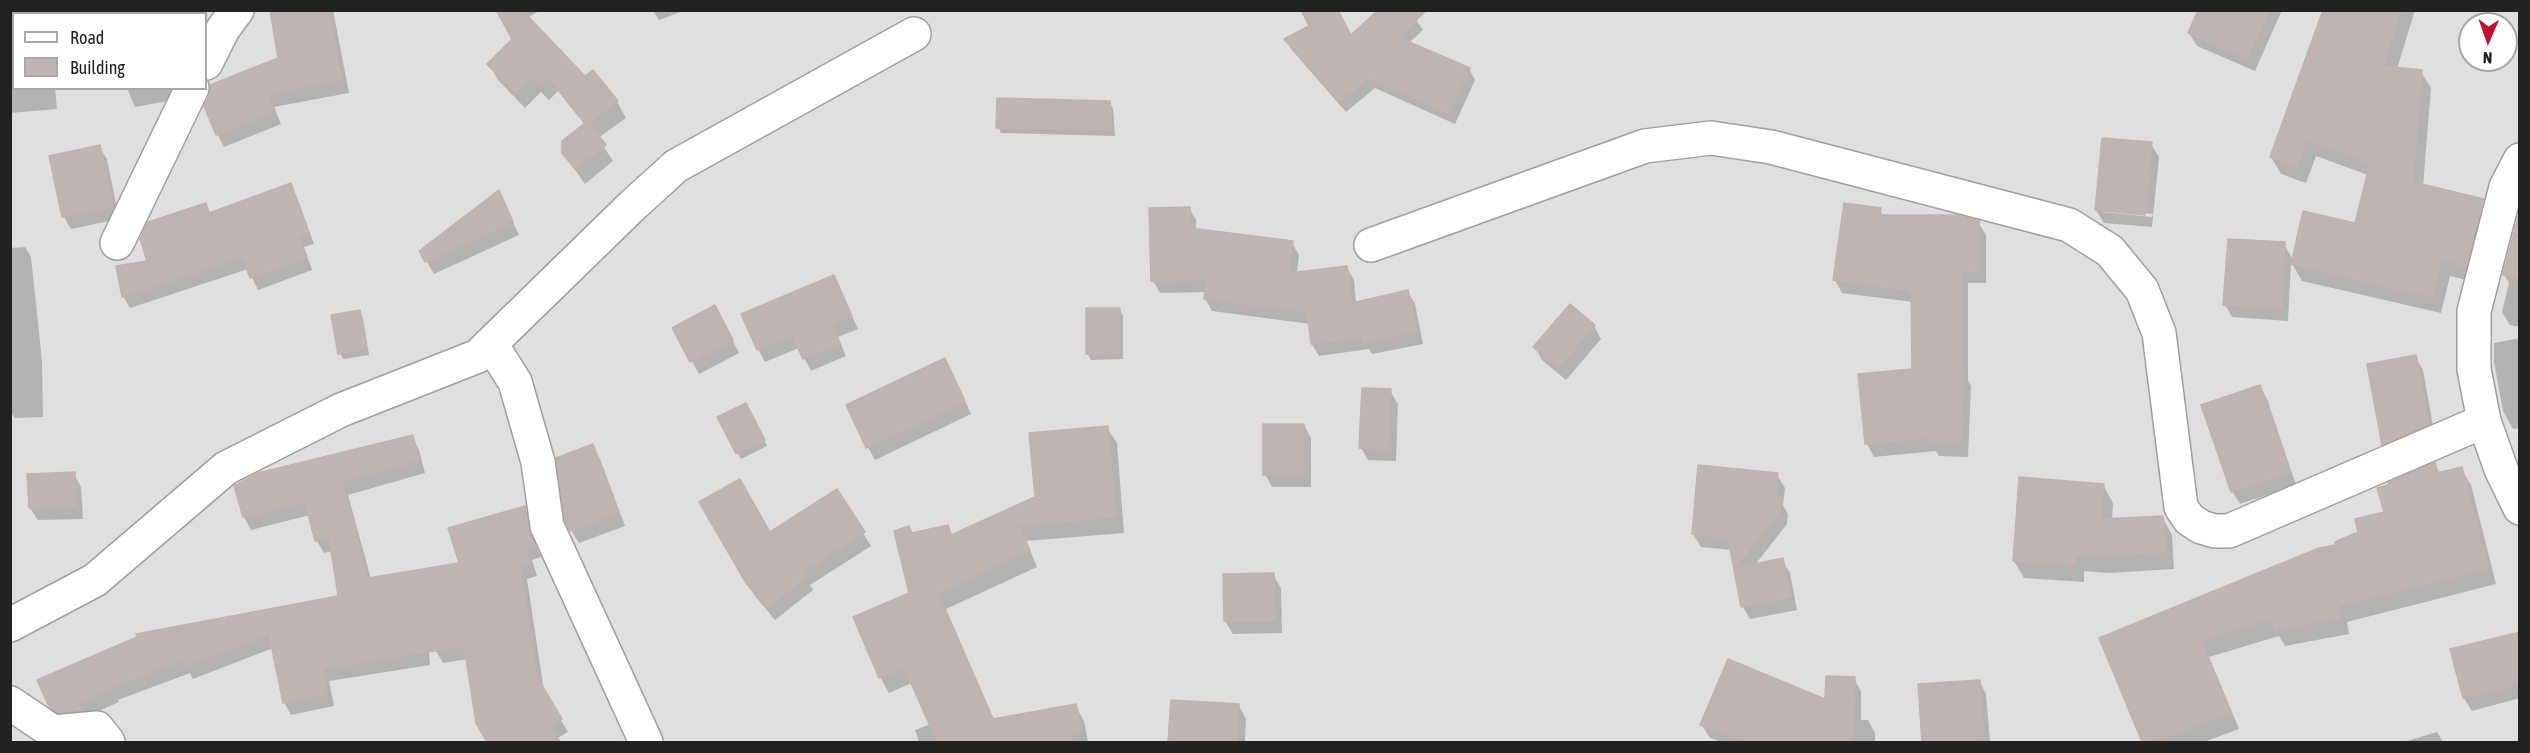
<!DOCTYPE html>
<html>
<head>
<meta charset="utf-8">
<style>
	body { margin:0 }
	#map { position:relative; width:2530px; height:753px; overflow:hidden; background:#f1ede9; font-family:"Asap Condensed",sans-serif }
	canvas { display:block }
	.frame { position:absolute; inset:0; border:12px solid #222; pointer-events:none }
	.legend { position:absolute; left:12px; top:12px; width:195px; height:78px; box-sizing:border-box; background:#fff; border:2px solid #a7a7a7; margin:0; padding:8px 10px; list-style:none; font-size:18px; color:#222 }
	.legend li { display:flex; align-items:center; gap:12px; height:30px }
	.legend b { width:30px; border:2px solid #a7a7a7 }
	.north { position:absolute; left:2458px; top:12px; width:60px; height:60px; box-sizing:border-box; background:#fff; border:2px solid #a7a7a7; border-radius:50%; rotate:182deg; font-size:16px; font-weight:700; line-height:24px; text-align:center; color:#222 }
	.north::after { content:''; display:block; margin:auto; width:21px; height:27px; background:#c21233; clip-path:polygon(50% 0,100% 100%,50% 72%,0 100%) }
</style>
</head>
<body>
<div id="map">
<canvas width="2530" height="753"></canvas>
<div class="frame"></div>
<ul class="legend">
<li><b style="height:8px;background:#fff"></b>Road</li>
<li><b style="height:16px;background:#beb5b2"></b>Building</li>
</ul>
<div class="north">N</div>
</div>
<script>
const context = document.querySelector('canvas').getContext('2d');
context.lineJoin = 'round';
function paint(path, color) {
  context.fillStyle = color;
  context.fill(path, 'evenodd');
}
function toPath(rows) {
  const path = new Path2D();
  for (const r of rows) {
    path.moveTo(r[0], r[1]);
    for (let i = 2; i < r.length; i += 2) path.lineTo(r[i], r[i + 1]);
  }
  return path;
}
function strokePath(path, color, width, dash) {
  context.strokeStyle = color;
  context.lineWidth = width;
  context.lineCap = dash ? 'butt' : 'round';
  context.setLineDash(dash || []);
  context.stroke(path);
}
const residential = toPath([
	[11,11,2519,11,2519,742,11,742],
	[14,14,206,14,206,88,14,88],
	[2470,24,2506,24,2506,60,2470,60]
]);
const shadow = toPath([
	[10,10,85,10,85,14,14,14,14,88,55,88,57,109,10,113],
	[271,10,333,10,349,93,274,107,281,124,224,147,217,134,280,59],
	[498,10,541,10,527,18,585,78,593,72,617,102,626,118,598,138,613,161,585,184,563,153,585,125,558,91,549,100,541,92,525,108,498,80,489,64,514,40],
	[653,10,686,10,659,20],
	[1409,10,1423,30,1409,43,1469,69,1475,80,1455,124,1375,88,1346,112,1292,50,1286,40,1311,26,1351,37],
	[2199,10,2282,10,2255,71,2197,46,2189,33],
	[2325,10,2415,10,2397,69,2421,72,2431,88,2423,186,2472,198,2481,215,2479,226,2486,240,2475,282,2450,276,2441,313,2302,281,2291,262,2288,321,2232,317,2225,305,2284,244,2293,260,2356,225,2368,175,2316,156,2306,183,2281,174,2271,157],
	[127,88,187,88,179,99,135,107],
	[1109,102,1113,108,1115,136,1001,133,998,127],
	[2151,144,2159,157,2152,227,2104,223,2096,210],
	[2103,209,2153,214,2152,217,2103,212],
	[99,147,107,159,119,219,71,229,64,217],
	[290,185,297,197,314,244,304,247,312,270,258,290,248,269,130,308,123,296,149,262,205,205,211,214],
	[505,205,519,235,434,274,421,252],
	[1189,208,1196,220,1196,230,1292,243,1299,255,1297,274,1347,268,1354,280,1356,303,1408,292,1415,304,1423,344,1372,354,1369,349,1319,356,1312,344,1310,324,1212,311,1205,299,1206,292,1160,293,1153,281],
	[1880,210,1884,217,1978,222,1986,235,1986,283,1968,283,1968,381,1971,386,1968,457,1939,456,1936,451,1874,457,1867,444,1860,376,1913,371,1913,302,1842,293,1835,280],
	[2520,233,2520,327,2510,325,2502,312,2509,283,2504,275],
	[25,247,31,257,42,361,43,417,15,418,10,410,10,248],
	[834,276,858,329,838,337,846,356,811,371,799,348,765,362,758,349],
	[1570,306,1594,326,1601,339,1566,380,1542,360,1535,347],
	[1119,309,1123,315,1123,359,1091,360,1087,353],
	[359,311,363,318,369,355,343,359,340,353],
	[722,320,739,353,699,374,674,329],
	[2520,338,2520,428,2513,429,2503,411,2494,362,2494,343],
	[2415,357,2423,370,2435,438,2390,457,2383,444],
	[952,373,971,414,875,460,868,447],
	[2260,387,2267,399,2296,485,2240,504,2232,491],
	[1390,391,1398,404,1396,461,1368,460,1361,448],
	[749,411,767,446,741,459,719,418],
	[1304,425,1311,438,1311,487,1272,487,1265,474],
	[1107,428,1117,443,1124,533,1026,541,1037,567,946,609,994,720,1075,705,1084,721,1088,742,919,742,915,730,931,724,912,683,889,693,880,677,910,594,912,535,948,527,953,536,1036,498],
	[412,437,419,450,425,473,348,495,371,579,461,565,525,508,532,521,535,543,541,557,532,560,537,576,527,579,544,691,568,732,556,739,558,742,489,742,477,723,468,659,443,663,428,637,430,665,329,681,334,706,291,715,284,702,273,648,193,679,190,673,118,700,119,702,85,717,58,719,50,706,340,597,332,551,324,553,317,541,310,515,251,530,244,517,236,486],
	[592,446,600,459,625,526,579,543,571,530],
	[2435,464,2440,474,2461,468,2471,485,2496,584,2347,622,2349,634,2285,646,2279,636,2209,657,2239,729,2204,742,2144,742,2101,639,2338,546,2360,533,2385,513,2391,486],
	[74,474,81,487,83,519,38,520,30,508],
	[1777,475,1785,488,1783,505,1788,514,1787,524,1754,566,1782,560,1790,573,1797,610,1750,619,1743,607,1732,550,1701,547,1693,534],
	[2103,485,2113,503,2112,520,2162,517,2172,535,2174,569,2108,573,2084,571,2084,582,2024,578,2014,561],
	[837,491,871,546,810,585,813,590,775,620,755,596,701,503,770,534],
	[1273,575,1281,588,1282,633,1233,634,1225,621,1225,576],
	[2520,635,2520,698,2472,711,2464,698,2452,650],
	[1854,679,1861,691,1861,720,1868,720,1875,733,1875,742,1721,742,1710,738,1702,725,1827,701],
	[1979,681,1986,694,1990,742,1924,742,1920,685],
	[1172,702,1239,706,1246,719,1245,742,1170,742],
	[2437,732,2443,742,2404,742]
]);
const building = toPath([
	[270,10,329,10,342,80,268,94,275,111,216,135,204,106,209,96,210,85,278,58,270,10],
	[496,10,522,10,585,76,593,70,618,101,589,123,606,145,575,169,562,153,562,141,585,123,548,77,539,85,531,78,515,93,487,64,512,39,496,10],
	[1301,10,1338,10,1351,35,1378,10,1427,10,1398,37,1470,68,1449,114,1368,78,1339,103,1284,39,1309,26,1301,10],
	[2198,10,2269,10,2247,59,2188,33,2198,10],
	[2323,10,2401,10,2383,66,2422,70,2413,182,2484,199,2466,266,2441,260,2432,297,2291,264,2303,211,2355,223,2370,163,2307,140,2297,167,2270,157,2323,10],
	[997,98,1110,101,1112,130,996,128,997,98],
	[2102,138,2152,142,2145,215,2095,210,2102,138],
	[100,145,113,206,62,217,49,156,100,145],
	[291,183,308,232,298,235,306,258,250,278,242,257,122,297,116,266,147,261,140,239,148,222,206,203,209,213,291,183],
	[499,190,513,222,425,262,419,251,499,190],
	[1844,203,1881,208,1880,215,1956,215,1979,221,1979,271,1961,271,1961,372,1964,372,1961,444,1930,443,1930,438,1865,444,1858,374,1912,369,1911,291,1833,280,1844,203],
	[1190,207,1190,228,1293,241,1289,273,1347,266,1352,303,1408,290,1417,332,1363,343,1363,338,1311,344,1307,312,1204,299,1206,280,1151,281,1149,208,1190,207],
	[2520,210,2520,279,2503,275,2520,210],
	[2228,239,2285,242,2282,308,2223,305,2228,239],
	[834,275,852,316,832,324,840,343,803,359,792,335,757,350,741,314,834,275],
	[1570,304,1595,325,1558,368,1533,347,1570,304],
	[715,305,733,340,690,362,672,328,715,305],
	[1086,308,1120,308,1120,353,1086,354,1086,308],
	[360,310,367,349,338,354,331,315,360,310],
	[2416,355,2429,425,2382,445,2367,364,2416,355],
	[945,358,965,401,866,448,846,405,945,358],
	[2260,385,2290,472,2231,492,2201,405,2260,385],
	[1362,388,1391,389,1389,449,1359,448,1362,388],
	[746,403,765,440,736,454,717,417,746,403],
	[1263,424,1304,424,1305,474,1263,475,1263,424],
	[1108,426,1116,517,1018,526,1030,550,938,593,993,719,1076,704,1082,732,1071,734,1073,742,937,742,904,667,879,678,853,617,909,593,894,531,909,526,912,533,948,525,951,535,1035,497,1029,433,1108,426],
	[413,435,419,460,342,482,368,578,459,563,448,528,525,506,528,529,535,544,526,547,530,563,520,566,537,677,562,719,550,726,560,742,487,742,476,723,464,646,323,669,327,694,283,703,269,634,184,667,182,661,112,687,113,689,79,704,82,711,58,713,49,707,37,680,137,637,136,634,338,596,329,537,315,541,305,502,243,517,234,486,258,473,413,435],
	[593,444,618,513,570,531,565,521,556,458,593,444],
	[2435,462,2437,473,2462,467,2488,568,2339,606,2341,618,2274,630,2272,619,2201,640,2231,712,2155,742,2142,742,2099,638,2319,548,2336,545,2335,542,2358,532,2355,519,2384,512,2377,488,2389,485,2388,483,2435,462],
	[1698,465,1778,473,1776,494,1781,500,1780,511,1735,568,1783,558,1791,597,1741,607,1728,538,1692,534,1698,465],
	[75,472,76,506,29,508,27,474,75,472],
	[2019,477,2104,484,2101,519,2163,516,2165,552,2097,556,2075,554,2075,565,2013,561,2019,477],
	[740,479,770,532,837,489,865,532,803,572,807,576,767,609,746,583,699,502,740,479],
	[1274,573,1275,621,1224,621,1223,574,1274,573],
	[2520,632,2520,684,2463,698,2450,649,2520,632],
	[1728,659,1825,699,1826,676,1855,677,1854,742,1743,742,1700,725,1728,659],
	[1980,680,1984,742,1922,742,1918,684,1980,680],
	[1171,700,1239,704,1237,742,1168,742,1171,700]
]);
const minor = toPath([
	[206,63,223,29,237,10],
	[2520,160,2506,187,2474,311,2474,369,2484,421,2501,469,2520,508],
	[117,243,192,88],
	[1371,245,1645,146,1711,138,1771,147,2069,225,2110,251,2142,290,2159,333,2181,507,2189,519,2201,527,2215,531,2229,531,2484,421],
	[491,344,515,382,538,462,547,526,646,742],
	[10,625,95,580,226,468,341,410,478,356,632,206,676,166,914,34],
	[10,703,53,732,97,728,108,742]
]);
paint(residential, '#e0dfdf');
paint(shadow, '#0003');
paint(building, '#beb5b2');
strokePath(building, '#c2b2ad', 1.5);
strokePath(minor, '#9f9f9f', 36);
strokePath(minor, '#fff', 33);
</script>
</body>
</html>
